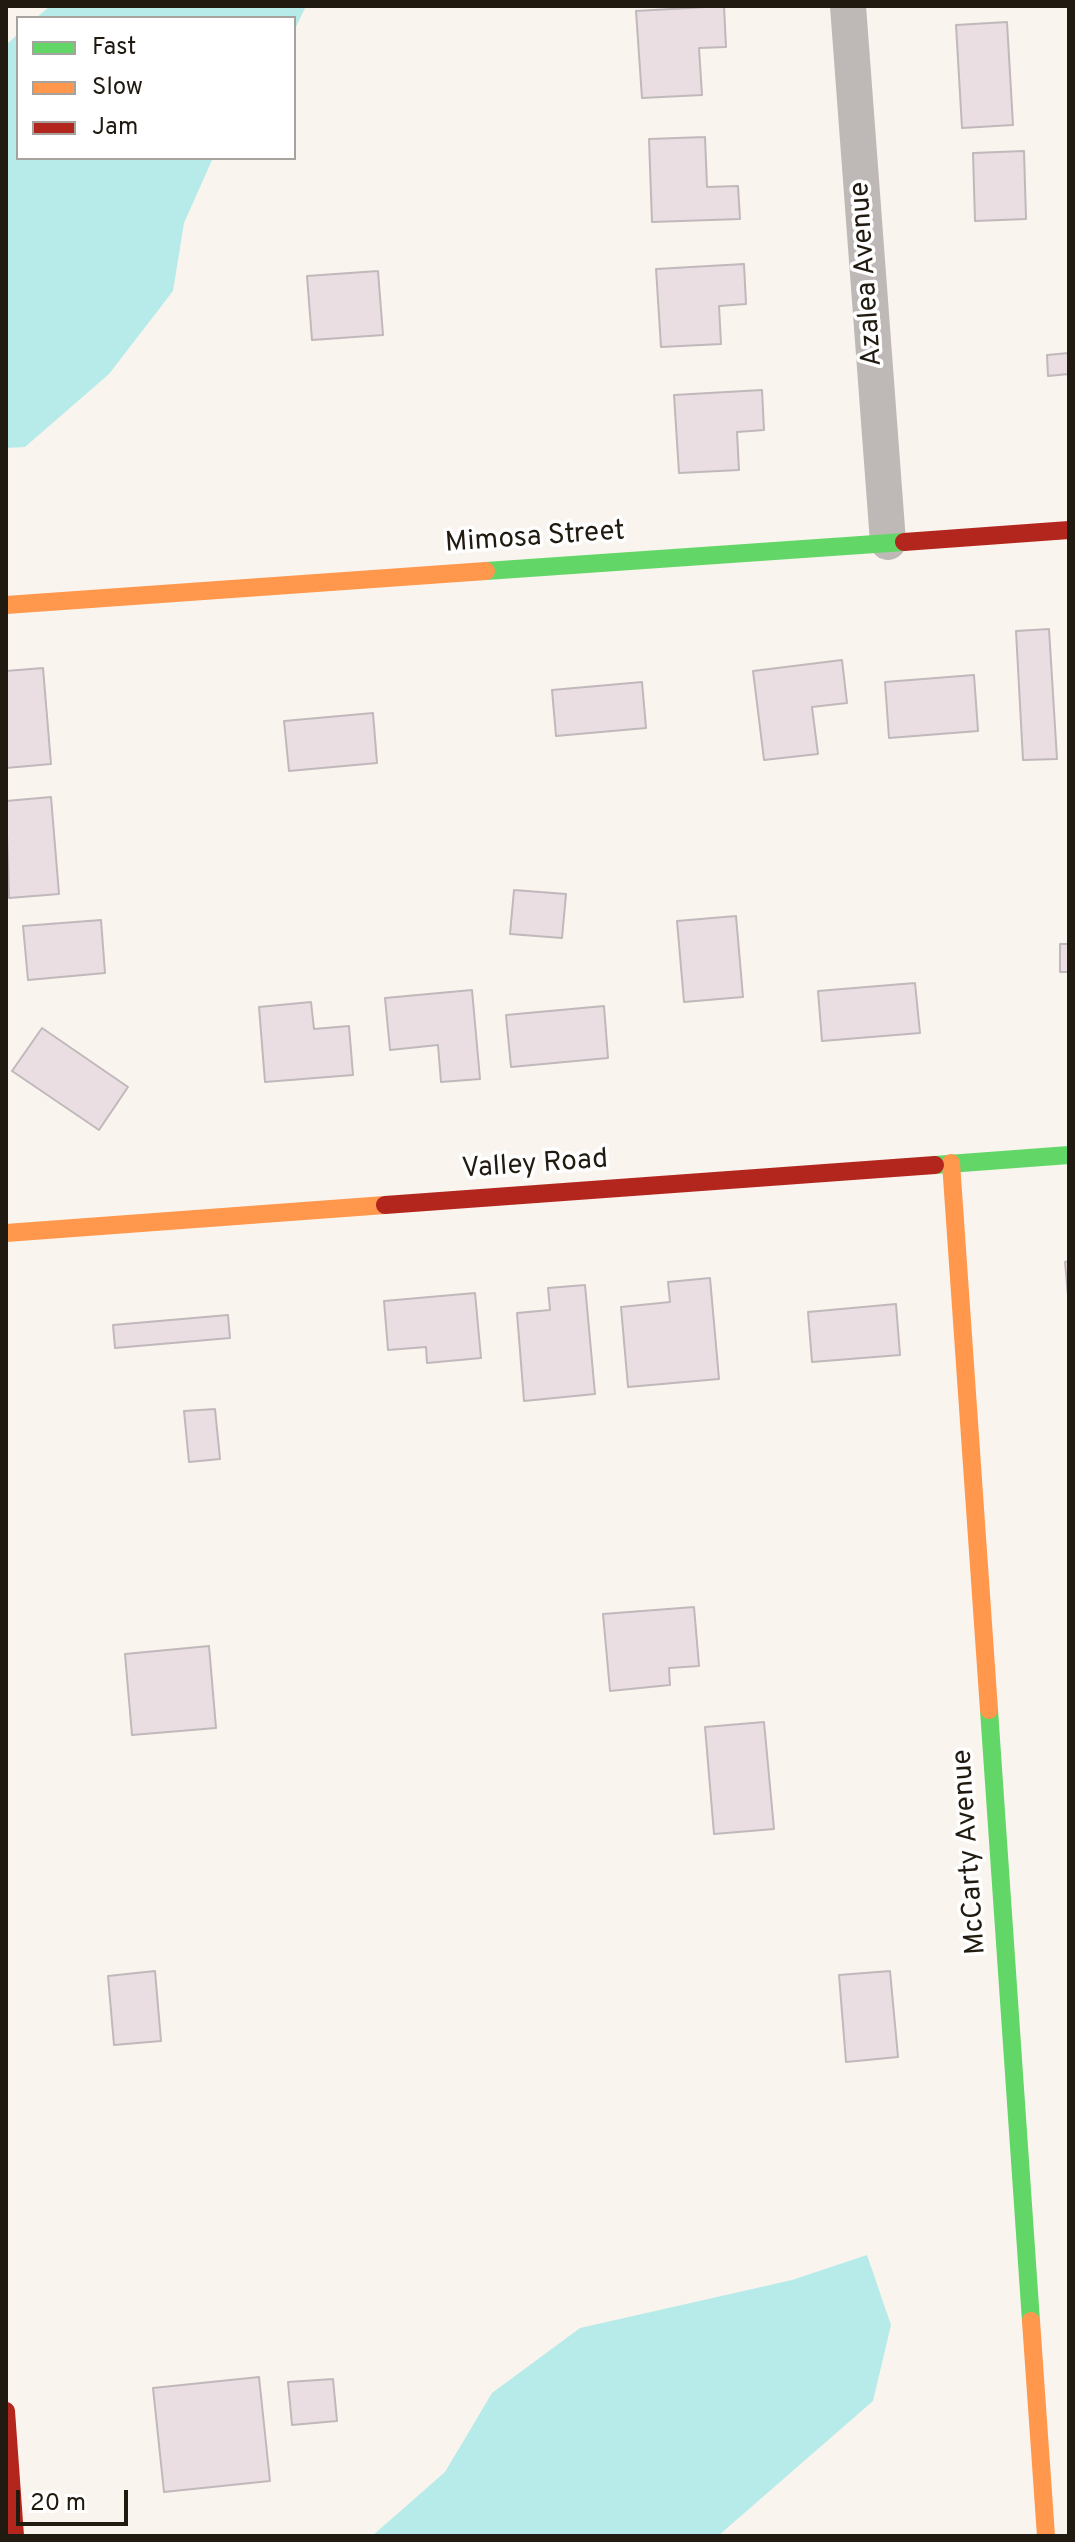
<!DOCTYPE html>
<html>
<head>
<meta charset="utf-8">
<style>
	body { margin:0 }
	#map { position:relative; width:1075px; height:2542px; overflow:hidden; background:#f9f4ee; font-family:Overpass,sans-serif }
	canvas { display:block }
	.frame { position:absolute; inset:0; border:8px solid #211a10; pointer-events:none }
	.legend { position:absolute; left:16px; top:16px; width:280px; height:144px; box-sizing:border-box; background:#fff; border:2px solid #a6a39f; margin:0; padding:10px 14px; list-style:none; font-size:24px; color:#211a10 }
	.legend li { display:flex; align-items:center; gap:16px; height:40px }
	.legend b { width:40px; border:2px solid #a6a39f }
	.scale { position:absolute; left:16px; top:2490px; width:112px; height:36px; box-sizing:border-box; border:4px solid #211a10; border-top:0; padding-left:10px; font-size:24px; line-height:28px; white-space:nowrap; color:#211a10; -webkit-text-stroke:6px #fff; paint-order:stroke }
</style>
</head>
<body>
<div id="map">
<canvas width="1075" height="2542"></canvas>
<div class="frame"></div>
<ul class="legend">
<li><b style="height:10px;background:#63d668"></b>Fast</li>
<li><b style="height:10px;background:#ff974d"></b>Slow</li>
<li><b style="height:10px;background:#b3261e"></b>Jam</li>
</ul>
<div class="scale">20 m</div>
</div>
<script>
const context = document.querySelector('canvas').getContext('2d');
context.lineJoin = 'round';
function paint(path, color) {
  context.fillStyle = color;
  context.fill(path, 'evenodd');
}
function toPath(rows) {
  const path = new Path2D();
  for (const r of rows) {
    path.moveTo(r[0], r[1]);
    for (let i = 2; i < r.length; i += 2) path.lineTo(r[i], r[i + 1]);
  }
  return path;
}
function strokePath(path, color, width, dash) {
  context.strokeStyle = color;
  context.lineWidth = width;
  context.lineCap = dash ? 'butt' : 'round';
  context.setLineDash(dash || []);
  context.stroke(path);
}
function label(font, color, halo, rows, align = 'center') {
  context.font = font + ' Overpass,sans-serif';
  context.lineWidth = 7;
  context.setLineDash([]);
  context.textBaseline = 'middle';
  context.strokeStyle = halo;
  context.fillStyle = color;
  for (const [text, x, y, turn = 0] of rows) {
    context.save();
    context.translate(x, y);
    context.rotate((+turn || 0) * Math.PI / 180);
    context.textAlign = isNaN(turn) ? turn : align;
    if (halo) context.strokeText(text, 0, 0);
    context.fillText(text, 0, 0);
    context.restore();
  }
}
const water = toPath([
	[50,6,306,6,294,31,294,18,36,18],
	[18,34,18,158,213,158,184,223,173,291,109,374,25,447,6,448,6,45],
	[867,2255,891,2325,873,2401,718,2536,372,2536,445,2472,492,2393,580,2328,792,2280]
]);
const building = toPath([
	[724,6,726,47,699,48,702,95,642,98,636,11,724,6],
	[1007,22,1013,125,962,128,956,25,1007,22],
	[705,137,707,187,738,186,740,219,652,222,649,139,705,137],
	[1024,151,1026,219,975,221,973,153,1024,151],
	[744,264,746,304,719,306,721,344,661,347,656,269,744,264],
	[378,271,383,335,312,340,307,276,378,271],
	[1069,353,1069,374,1048,376,1047,355,1069,353],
	[762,390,764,430,737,432,739,470,679,473,674,395,762,390],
	[1049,629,1057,759,1023,760,1016,631,1049,629],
	[842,660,847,703,812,707,818,754,764,760,753,671,842,660],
	[43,668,51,764,6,768,6,671,43,668],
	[974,675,978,731,889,738,885,682,974,675],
	[642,682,646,728,556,736,552,690,642,682],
	[373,713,377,763,289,771,284,721,373,713],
	[51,797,59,894,9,898,6,801,51,797],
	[514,890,566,894,562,938,510,934,514,890],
	[736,916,743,997,684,1002,677,921,736,916],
	[101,920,105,973,28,980,23,926,101,920],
	[1060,944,1069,944,1069,972,1060,972,1060,944],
	[915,983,920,1033,822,1041,818,991,915,983],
	[472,990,480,1079,441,1082,438,1045,390,1050,385,998,472,990],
	[311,1002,314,1029,349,1026,353,1075,265,1082,259,1007,311,1002],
	[604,1006,608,1058,511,1067,506,1015,604,1006],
	[42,1028,128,1087,99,1130,12,1071,42,1028],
	[1069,1261,1069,1307,1065,1262,1069,1261],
	[710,1278,719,1379,628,1387,621,1307,670,1302,668,1282,710,1278],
	[585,1285,595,1394,524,1401,517,1313,550,1310,548,1288,585,1285],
	[475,1293,481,1358,427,1363,426,1347,388,1350,384,1301,475,1293],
	[896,1304,900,1355,812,1362,808,1312,896,1304],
	[228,1315,230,1338,115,1348,113,1325,228,1315],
	[215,1409,220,1459,189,1462,184,1411,215,1409],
	[694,1607,699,1666,669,1668,670,1685,610,1691,603,1614,694,1607],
	[209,1646,216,1728,132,1735,125,1654,209,1646],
	[764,1722,774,1829,714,1834,705,1727,764,1722],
	[155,1971,161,2041,114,2045,108,1976,155,1971],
	[890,1971,898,2057,846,2062,839,1975,890,1971],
	[259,2377,270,2481,164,2492,153,2388,259,2377],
	[333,2379,337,2421,292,2425,288,2382,333,2379]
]);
const street = toPath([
	[848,6,888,542]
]);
const fast = toPath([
	[486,571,904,542],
	[935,1165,1069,1155],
	[989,1710,1031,2321]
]);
const slow = toPath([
	[6,605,486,571],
	[951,1163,989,1710],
	[6,1233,385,1205],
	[1031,2321,1046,2536]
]);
const jam = toPath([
	[904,542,1069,530],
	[385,1205,935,1165],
	[6,2411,15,2536]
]);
const streetNames = [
	["Azalea Avenue",868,274,-94],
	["Mimosa Street",535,539,-4],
	["Valley Road",535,1166,-4],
	["McCarty Avenue",971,1852,-94]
];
paint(water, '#b7ebe9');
paint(building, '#eadee3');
strokePath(building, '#c0b8ba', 2);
strokePath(street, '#beb8b7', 36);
strokePath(fast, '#63d668', 18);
strokePath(slow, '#ff974d', 18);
strokePath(jam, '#b3261e', 18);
label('28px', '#211a10', '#fff', streetNames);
</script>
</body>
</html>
